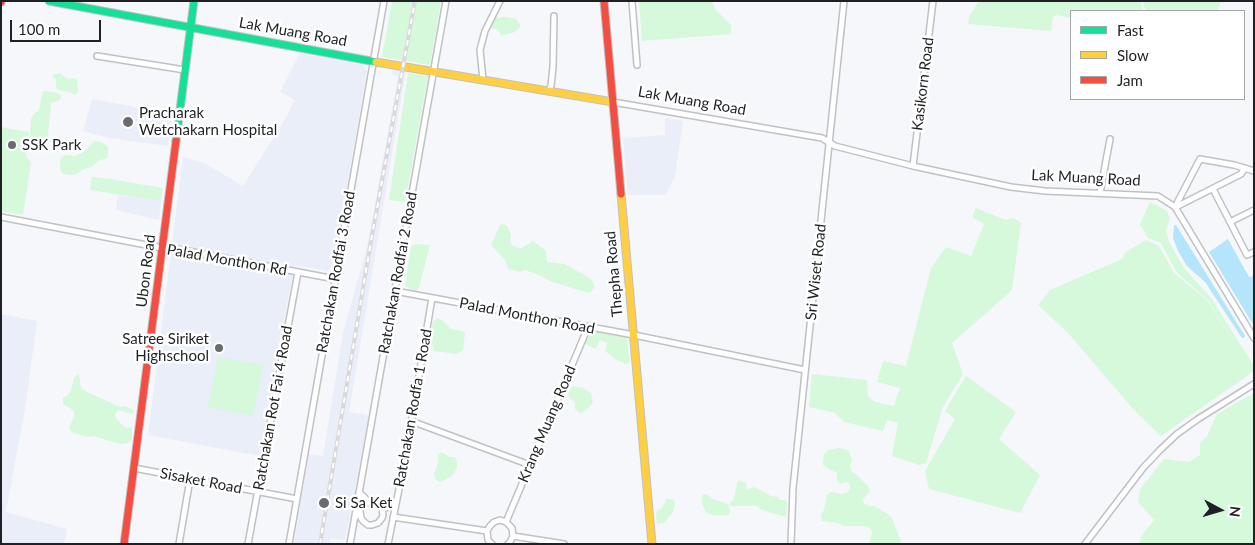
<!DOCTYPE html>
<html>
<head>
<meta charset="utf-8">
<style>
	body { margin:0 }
	#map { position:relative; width:1255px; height:545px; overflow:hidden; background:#f6f7fb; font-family:Lato,sans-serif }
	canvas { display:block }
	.frame { position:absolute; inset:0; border:2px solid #1e2023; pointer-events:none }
	.legend { position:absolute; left:1070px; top:10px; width:175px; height:90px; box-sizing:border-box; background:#fff; border:1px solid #a5a6a7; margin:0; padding:6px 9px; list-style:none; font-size:15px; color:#1e2023 }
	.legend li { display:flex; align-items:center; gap:10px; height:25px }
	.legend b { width:25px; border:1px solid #a5a6a7 }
	.north { position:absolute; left:1195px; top:485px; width:50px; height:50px; -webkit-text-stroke:4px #fff; paint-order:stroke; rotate:96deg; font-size:14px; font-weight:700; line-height:20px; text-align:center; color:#1e2023 }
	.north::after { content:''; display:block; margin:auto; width:18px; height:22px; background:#1e2023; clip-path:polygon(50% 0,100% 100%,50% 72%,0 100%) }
	.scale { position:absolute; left:10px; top:20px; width:91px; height:22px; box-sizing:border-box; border:2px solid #1e2023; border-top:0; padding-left:6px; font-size:15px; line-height:18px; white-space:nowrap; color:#1e2023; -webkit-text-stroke:4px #fff; paint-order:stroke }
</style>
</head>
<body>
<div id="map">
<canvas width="1255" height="545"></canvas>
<div class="frame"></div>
<ul class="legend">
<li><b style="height:6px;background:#16e098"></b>Fast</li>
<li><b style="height:6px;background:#ffcf43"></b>Slow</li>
<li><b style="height:6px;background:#f24e42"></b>Jam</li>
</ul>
<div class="north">N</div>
<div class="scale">100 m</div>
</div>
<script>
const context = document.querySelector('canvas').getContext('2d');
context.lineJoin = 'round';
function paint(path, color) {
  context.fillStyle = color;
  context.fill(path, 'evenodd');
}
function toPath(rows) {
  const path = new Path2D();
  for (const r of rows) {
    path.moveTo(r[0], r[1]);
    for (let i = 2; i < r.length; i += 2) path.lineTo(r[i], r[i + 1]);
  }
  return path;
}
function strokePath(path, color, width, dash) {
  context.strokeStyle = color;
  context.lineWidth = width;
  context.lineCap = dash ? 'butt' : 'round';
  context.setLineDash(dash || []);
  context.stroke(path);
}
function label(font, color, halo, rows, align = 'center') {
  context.font = font + ' Lato,sans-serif';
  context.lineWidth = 5;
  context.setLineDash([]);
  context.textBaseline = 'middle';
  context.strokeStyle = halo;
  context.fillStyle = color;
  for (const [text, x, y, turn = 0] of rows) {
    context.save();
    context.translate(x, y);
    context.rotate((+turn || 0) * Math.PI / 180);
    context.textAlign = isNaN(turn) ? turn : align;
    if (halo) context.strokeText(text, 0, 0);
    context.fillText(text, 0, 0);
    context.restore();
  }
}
const built = toPath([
	[300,53,363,65,367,71,333,264,328,271,294,265,260,456,148,435,183,157,204,163,243,186,284,121,295,100,280,92],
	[393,68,406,70,349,412,369,415,345,540,330,538,329,544,294,544,309,454,323,456,343,333,368,243,398,76,392,74],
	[92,99,172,114,168,146,109,138,83,131],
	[665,118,683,121,675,177,665,195,628,195,623,138,665,135],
	[118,195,161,201,159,220,116,210],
	[1,314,37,321,26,403,6,512,67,529,64,544,1,544]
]);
const green = toPath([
	[392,1,441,1,430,65,382,57],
	[639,1,712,1,715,9,731,25,731,34,642,41],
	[979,1,1141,1,1142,9,1144,11,1071,11,1071,18,1056,15,1053,17,1051,31,968,24,969,17],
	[1143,1,1221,1,1217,11,1147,11,1144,7],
	[506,17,516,19,521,26,515,32,506,35,501,35,498,30,492,28,493,18],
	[60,73,67,79,75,78,77,80,78,92,75,95,70,92,58,90,56,88,56,79,53,78,54,74],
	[408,73,428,76,405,202,389,200],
	[46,91,57,93,60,95,61,97,60,100,51,103,48,134,50,140,46,147,44,149,38,150,35,149,34,146,30,135,31,119,34,114,39,110,42,95,43,92],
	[1,127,29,132,26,156,31,163,23,215,1,211],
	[95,141,101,142,106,145,108,147,108,155,107,158,98,161,92,167,84,169,77,174,71,175,63,174,61,172,60,166,61,157,67,155,77,156,87,149,93,142],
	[92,177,113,179,115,180,163,188,161,201,90,190],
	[1150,202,1166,210,1170,218,1166,231,1169,242,1184,268,1211,298,1254,366,1254,372,1250,372,1251,373,1161,436,1134,410,1068,333,1038,305,1050,290,1122,259,1126,252,1146,240,1159,246,1174,273,1208,301,1247,365,1209,301,1177,273,1161,243,1148,238,1140,224],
	[976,208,1005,220,1012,218,1017,220,1021,223,1012,289,1008,294,952,343,963,374,943,407,926,463,919,465,892,456,898,423,887,420,883,431,844,422,835,413,809,407,812,374,867,380,868,396,875,402,894,406,900,388,877,382,883,361,906,366,931,268,946,247,971,256,984,224,972,217],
	[502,224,507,226,511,235,510,244,520,249,533,241,546,251,547,262,565,264,577,271,591,279,595,287,589,293,552,282,539,275,525,270,520,272,508,269,506,261,491,245,500,225],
	[416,244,430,245,419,288,415,291,405,286,411,246],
	[437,318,443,321,451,329,463,331,465,333,463,350,457,354,434,351,431,340,432,324],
	[594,331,627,338,630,362,626,364,615,359,605,351,607,343,601,340,599,341,596,349,585,344,591,333],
	[218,357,263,365,253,416,208,407],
	[78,374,80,379,80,385,83,390,120,407,124,406,134,410,133,414,118,410,115,415,117,420,126,428,132,427,132,439,128,443,122,444,116,443,94,436,88,437,71,432,69,427,75,415,73,410,63,404,63,398,68,395,71,390,74,378],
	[966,376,1016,412,999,439,1040,475,1020,513,929,489,925,471,955,419,945,411],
	[572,386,583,388,591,393,593,401,591,405,583,412,580,413,575,409,575,403,569,397,568,394],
	[1254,393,1254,544,1139,544,1142,535,1154,520,1138,502,1140,489,1164,459,1189,462,1200,455,1200,443,1207,436,1217,414],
	[839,448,844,449,849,451,852,460,850,466,852,472,857,475,868,486,870,491,863,499,864,504,869,506,874,506,888,514,892,518,902,544,869,544,872,532,869,527,864,526,843,526,838,523,822,521,821,515,824,510,827,495,831,492,841,494,847,493,850,489,850,484,846,482,840,484,837,480,837,473,827,468,823,465,824,454,828,450],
	[441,452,450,457,455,457,457,462,457,468,452,476,441,482,436,480,434,474,438,464,438,455],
	[738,480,746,483,747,490,754,487,771,496,778,497,780,500,785,500,787,502,786,517,762,510,755,505,751,506,732,506,729,505,731,502,733,501],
	[707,494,712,499,728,504,730,511,729,515,712,515,706,512,702,503,702,495],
	[667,499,674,500,675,506,673,512,664,523,657,524,656,515,657,511,662,508]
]);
const water = toPath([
	[1174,225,1176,225,1245,336,1244,338,1242,338,1205,282,1187,266,1178,251,1173,238],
	[1228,239,1249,277,1254,276,1254,326,1209,252]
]);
const street = toPath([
	[632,1,637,65],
	[97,56,185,70],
	[483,80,480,50,485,31,500,1],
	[548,91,551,86,553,67,554,16],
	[613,102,822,138,835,146,913,166,1011,187,1045,191,1158,196,1175,207,1254,338],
	[913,166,933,1],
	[1213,189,1247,255,1254,252],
	[1100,193,1110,139],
	[1175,207,1200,159,1234,165,1254,171],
	[1176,207,1241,174,1245,168],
	[1,217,162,248,172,248,335,279],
	[1230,222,1254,210],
	[395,291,634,335,805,370],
	[411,421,530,465],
	[134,468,297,499],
	[359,492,369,502],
	[382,509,395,505],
	[393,517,487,531],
	[355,518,363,505,369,502,372,502,378,504,382,509,383,515,382,518,378,523,372,525,368,525,363,521,361,518,360,511],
	[506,522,588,327],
	[513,536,564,544],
	[179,544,190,479],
	[248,544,298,272],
	[289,544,384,1],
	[350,544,446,1],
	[388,544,405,459,432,298],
	[492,544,488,540,487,531,490,526,494,522,500,520,506,522,512,528,513,536,510,542,508,544],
	[791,544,793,488,844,1],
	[1085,544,1143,468,1160,450,1177,434,1198,419,1254,384]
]);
const fast = toPath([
	[49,1,376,62],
	[176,141,194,1]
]);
const slow = toPath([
	[376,62,613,102],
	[621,194,652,544]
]);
const jam = toPath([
	[1,1,1,2],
	[604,1,621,194],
	[124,544,176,141]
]);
const rail = toPath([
	[320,544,371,241,415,1]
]);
const markers = [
	[128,122,6,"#6a6b6f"],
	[12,145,5,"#6a6b6f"],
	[219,348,5,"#6a6b6f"],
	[324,503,6,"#6a6b6f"]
];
const streetNames = [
	["Lak Muang Road",293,32,10],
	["Kasikorn Road",923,84,-83],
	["Lak Muang Road",692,101,10],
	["Lak Muang Road",1086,178,3],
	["Palad Monthon Rd",227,260,10],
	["Ubon Road",146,271,-83],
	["Ratchakan Rodfai 3 Road",336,272,-80],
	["Sri Wiset Road",816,272,-84],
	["Ratchakan Rodfai 2 Road",398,273,-80],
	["Thepha Road",614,274,-95],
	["Palad Monthon Road",527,316,11],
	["Ratchakan Rot Fai 4 Road",273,408,-80],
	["Ratchakan Rodfa 1 Road",413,408,-80],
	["Krang Muang Road",547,424,-67],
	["Sisaket Road",201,481,11]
];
const poiNames = [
	["Pracharak",139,113],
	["Wetchakarn Hospital",139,130],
	["SSK Park",22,145],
	["Satree Siriket",209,339,"right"],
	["Highschool",209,356,"right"],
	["Si Sa Ket",335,503]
];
paint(built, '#e9eef9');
paint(green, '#d6f8db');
paint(water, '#b4e5fb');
strokePath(street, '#c0c1c5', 8);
strokePath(fast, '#c0c1c5', 9);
strokePath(slow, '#c0c1c5', 9);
strokePath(jam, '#c0c1c5', 9);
strokePath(street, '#fefefe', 5);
strokePath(fast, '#16e098', 7);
strokePath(slow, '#ffcf43', 7);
strokePath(jam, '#f24e42', 7);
strokePath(rail, '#d9d9db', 4);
strokePath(rail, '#fff', 2, [5.5]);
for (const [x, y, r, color] of markers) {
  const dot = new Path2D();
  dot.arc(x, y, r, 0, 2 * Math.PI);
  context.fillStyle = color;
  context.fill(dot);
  strokePath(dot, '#fff', 2);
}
label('15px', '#1e2023', '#fff', streetNames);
label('15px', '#1e2023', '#fff', poiNames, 'left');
</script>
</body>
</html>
